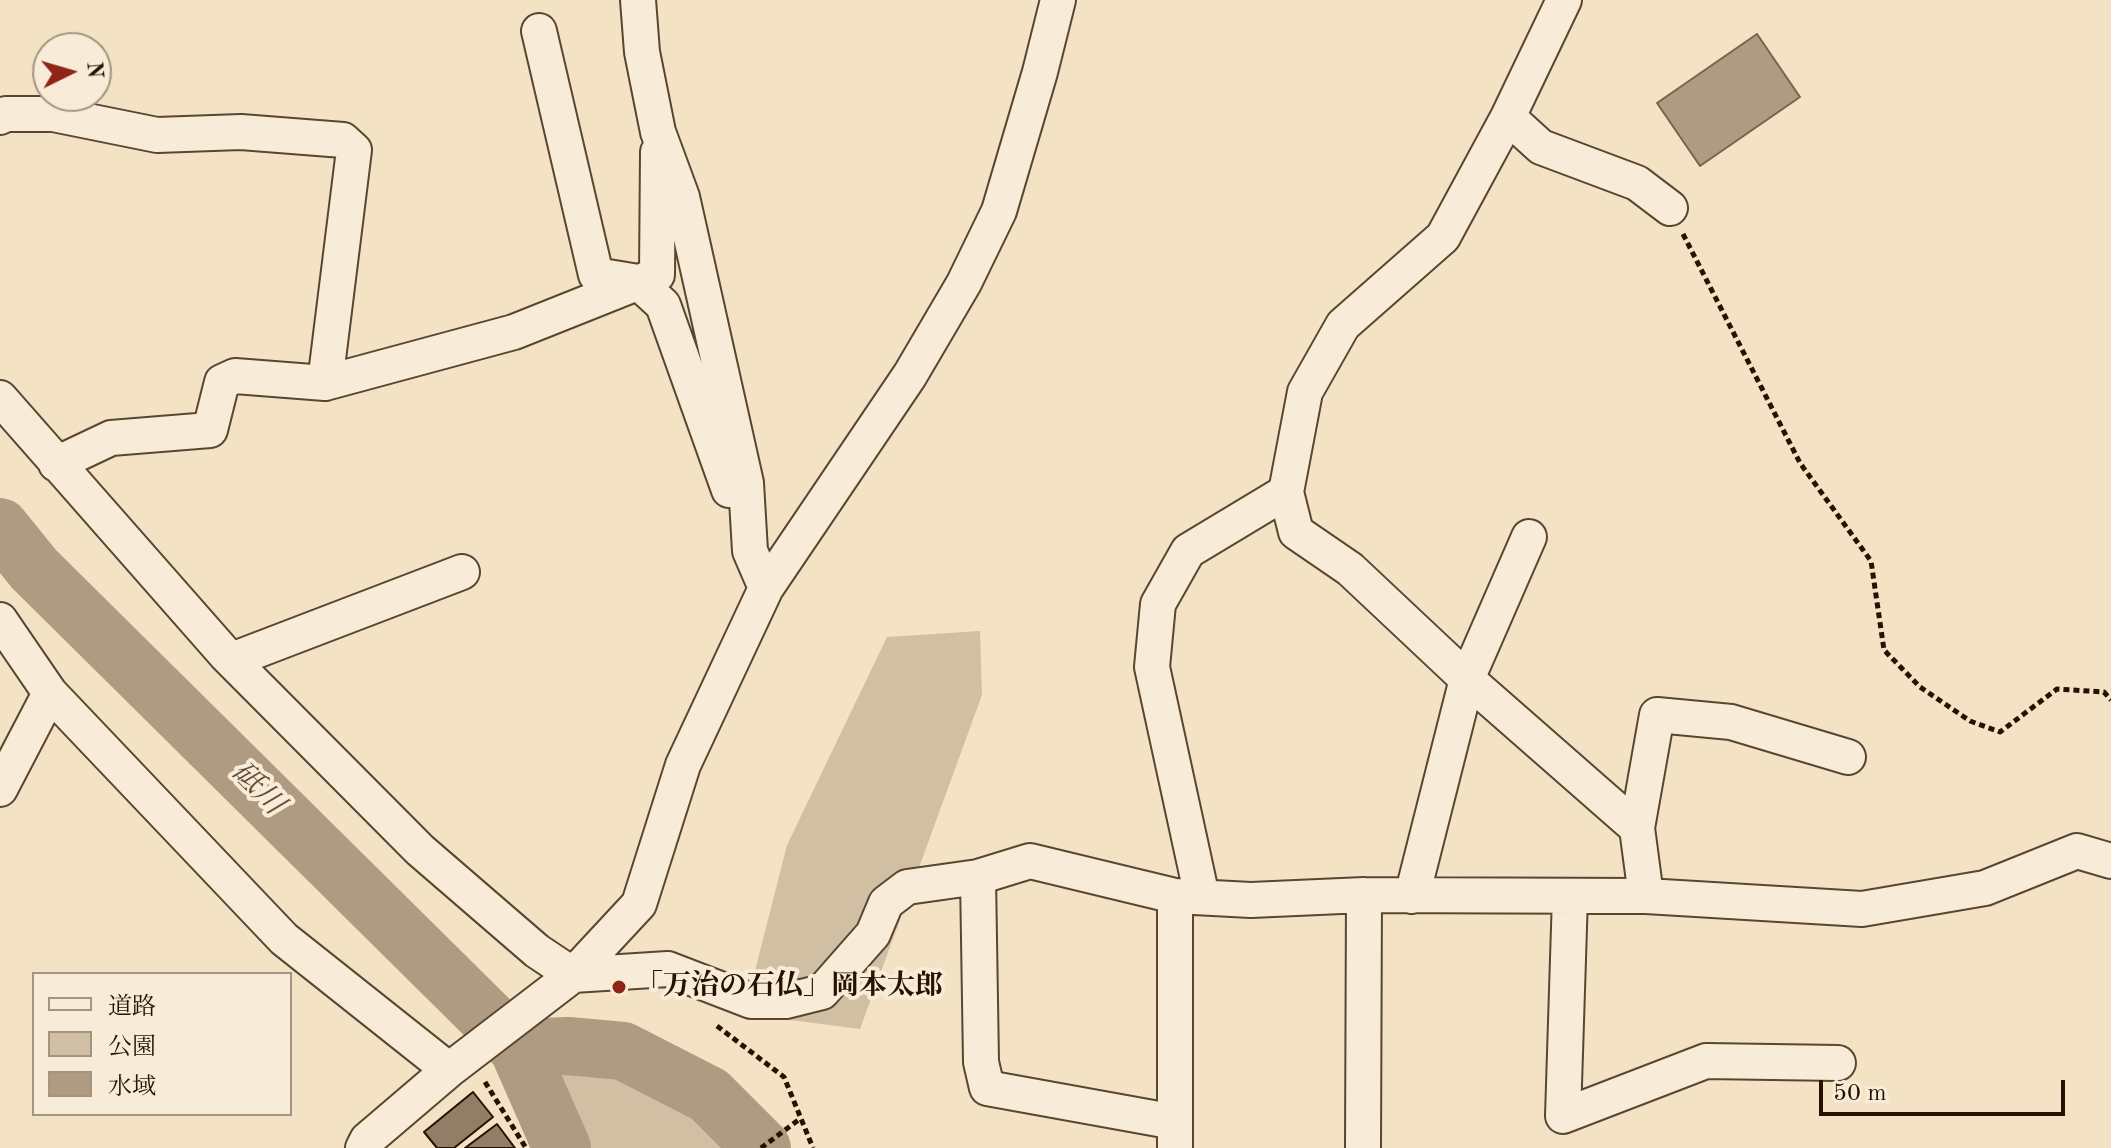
<!DOCTYPE html>
<html>
<head>
<meta charset="utf-8">
<style>
	body { margin:0 }
	#map { position:relative; width:2111px; height:1148px; overflow:hidden; background:#f4e2c5; font-family:"Old Standard TT","Noto Serif JP",serif }
	canvas { display:block }
	.legend { position:absolute; left:32px; top:972px; width:260px; height:144px; box-sizing:border-box; background:#f8ecd9; border:2px solid #a49582; margin:0; padding:10px 14px; list-style:none; font-size:24px; color:#251200 }
	.legend li { display:flex; align-items:center; gap:16px; height:40px }
	.legend b { width:40px; border:2px solid #a49582 }
	.north { position:absolute; left:32px; top:32px; width:80px; height:80px; box-sizing:border-box; background:#f8ecd9; border:2px solid #a49582; border-radius:50%; rotate:85deg; font-size:22px; font-weight:700; line-height:32px; text-align:center; color:#251200 }
	.north::after { content:''; display:block; margin:auto; width:28px; height:36px; background:#8f2418; clip-path:polygon(50% 0,100% 100%,50% 72%,0 100%) }
	.scale { position:absolute; left:1819px; top:1080px; width:246px; height:36px; box-sizing:border-box; border:4px solid #251200; border-top:0; padding-left:10px; font-size:24px; line-height:28px; white-space:nowrap; color:#251200; -webkit-text-stroke:6px #f8ecd9; paint-order:stroke }
</style>
</head>
<body>
<div id="map">
<canvas width="2111" height="1148"></canvas>
<ul class="legend">
<li><b style="height:10px;background:#f8ecd9"></b>道路</li>
<li><b style="height:22px;background:#d1bfa4"></b>公園</li>
<li><b style="height:22px;background:#ae9b82"></b>水域</li>
</ul>
<div class="north">N</div>
<div class="scale">50 m</div>
</div>
<script>
const context = document.querySelector('canvas').getContext('2d');
context.lineJoin = 'round';
function paint(path, color) {
  context.fillStyle = color;
  context.fill(path, 'evenodd');
}
function toPath(rows) {
  const path = new Path2D();
  for (const r of rows) {
    path.moveTo(r[0], r[1]);
    for (let i = 2; i < r.length; i += 2) path.lineTo(r[i], r[i + 1]);
  }
  return path;
}
function strokePath(path, color, width, dash) {
  context.strokeStyle = color;
  context.lineWidth = width;
  context.lineCap = dash ? 'butt' : 'round';
  context.setLineDash(dash || []);
  context.stroke(path);
}
function label(font, color, halo, rows, align = 'center') {
  context.font = font + ' "Old Standard TT","Noto Serif JP",serif';
  context.lineWidth = 8;
  context.setLineDash([]);
  context.textBaseline = 'middle';
  context.strokeStyle = halo;
  context.fillStyle = color;
  for (const [text, x, y, turn = 0] of rows) {
    context.save();
    context.translate(x, y);
    context.rotate((+turn || 0) * Math.PI / 180);
    context.textAlign = isNaN(turn) ? turn : align;
    if (halo) context.strokeText(text, 0, 0);
    context.fillText(text, 0, 0);
    context.restore();
  }
}
const green = toPath([
	[980,631,982,695,860,1029,744,1014,787,845,887,637],
	[541,1070,668,1084,694,1094,740,1148,578,1148,556,1089]
]);
const water = toPath([
	[1757,34,1800,97,1700,166,1657,103,1757,34]
]);
const river = toPath([
	[0,527,34,569,518,1048,562,1148],
	[518,1048,568,1046,623,1051,709,1095,762,1148]
]);
const building = toPath([
	[473,1092,493,1117,454,1148,437,1148,424,1132,473,1092],
	[497,1124,515,1148,465,1148,497,1124]
]);
const path = toPath([
	[1683,234,1800,463,1871,561,1884,650,1920,687,1970,721,2000,732,2057,689,2104,692,2111,700],
	[717,1026,784,1077,813,1148],
	[485,1082,526,1148],
	[761,1148,801,1118]
]);
const minor = toPath([
	[638,0,642,52,658,132,682,197,746,483,750,551,766,588],
	[1564,0,1508,117,1443,237,1343,325,1305,392,1286,492,1296,532,1350,569,1467,679,1637,828],
	[539,31,596,275,638,282,663,305,729,490],
	[0,117,6,114,53,114,157,135,241,132,343,140,354,150,325,383,235,376,222,382,210,430,111,438,56,464],
	[1508,117,1541,147,1637,183,1670,208],
	[325,383,514,332,657,275,658,152],
	[0,398,226,655,420,850,537,951,573,975,668,969,751,1001,786,1001,822,992,873,934,886,903,907,887,978,877,1030,861,1175,896,1251,900,1364,895,1646,896,1862,909,1985,888,2077,851,2111,861],
	[0,620,50,693,284,939,449,1070],
	[232,660,462,572],
	[0,789,50,693],
	[978,877,981,1062,987,1088,1175,1122],
	[1175,896,1175,1148],
	[1412,896,1467,679,1529,537],
	[1570,896,1563,1116,1706,1061,1838,1063],
	[1646,896,1637,828,1657,715,1731,722,1848,757],
	[1202,897,1152,667,1158,604,1188,551,1286,492],
	[363,1148,367,1140,449,1070,573,975,639,904,683,765,766,588,910,375,964,283,999,211,1040,72,1058,0],
	[1363,1148,1364,895]
]);
const markers = [
	[619,987,8,"#8f2418"]
];
const poiNames = [
	["「万治の石仏」岡本太郎",635,987]
];
const waterNames = [
	["砥川",257,789,45]
];
paint(green, '#d1bfa4');
paint(water, '#ae9b82');
strokePath(water, '#77644e', 2);
strokePath(river, '#ae9b82', 58);
paint(building, '#917e66');
strokePath(building, '#251200', 2);
strokePath(minor, '#594631', 38);
strokePath(path, '#251200', 5, [6, 4]);
strokePath(minor, '#f8ecd9', 34);
for (const [x, y, r, color] of markers) {
  const dot = new Path2D();
  dot.arc(x, y, r, 0, 2 * Math.PI);
  context.fillStyle = color;
  context.fill(dot);
  strokePath(dot, '#f8ecd9', 3);
}
label('bold 28px', '#251200', '#f8ecd9', poiNames, 'left');
label('italic 30px', '#63503a', '#f8ecd9', waterNames);
</script>
</body>
</html>
